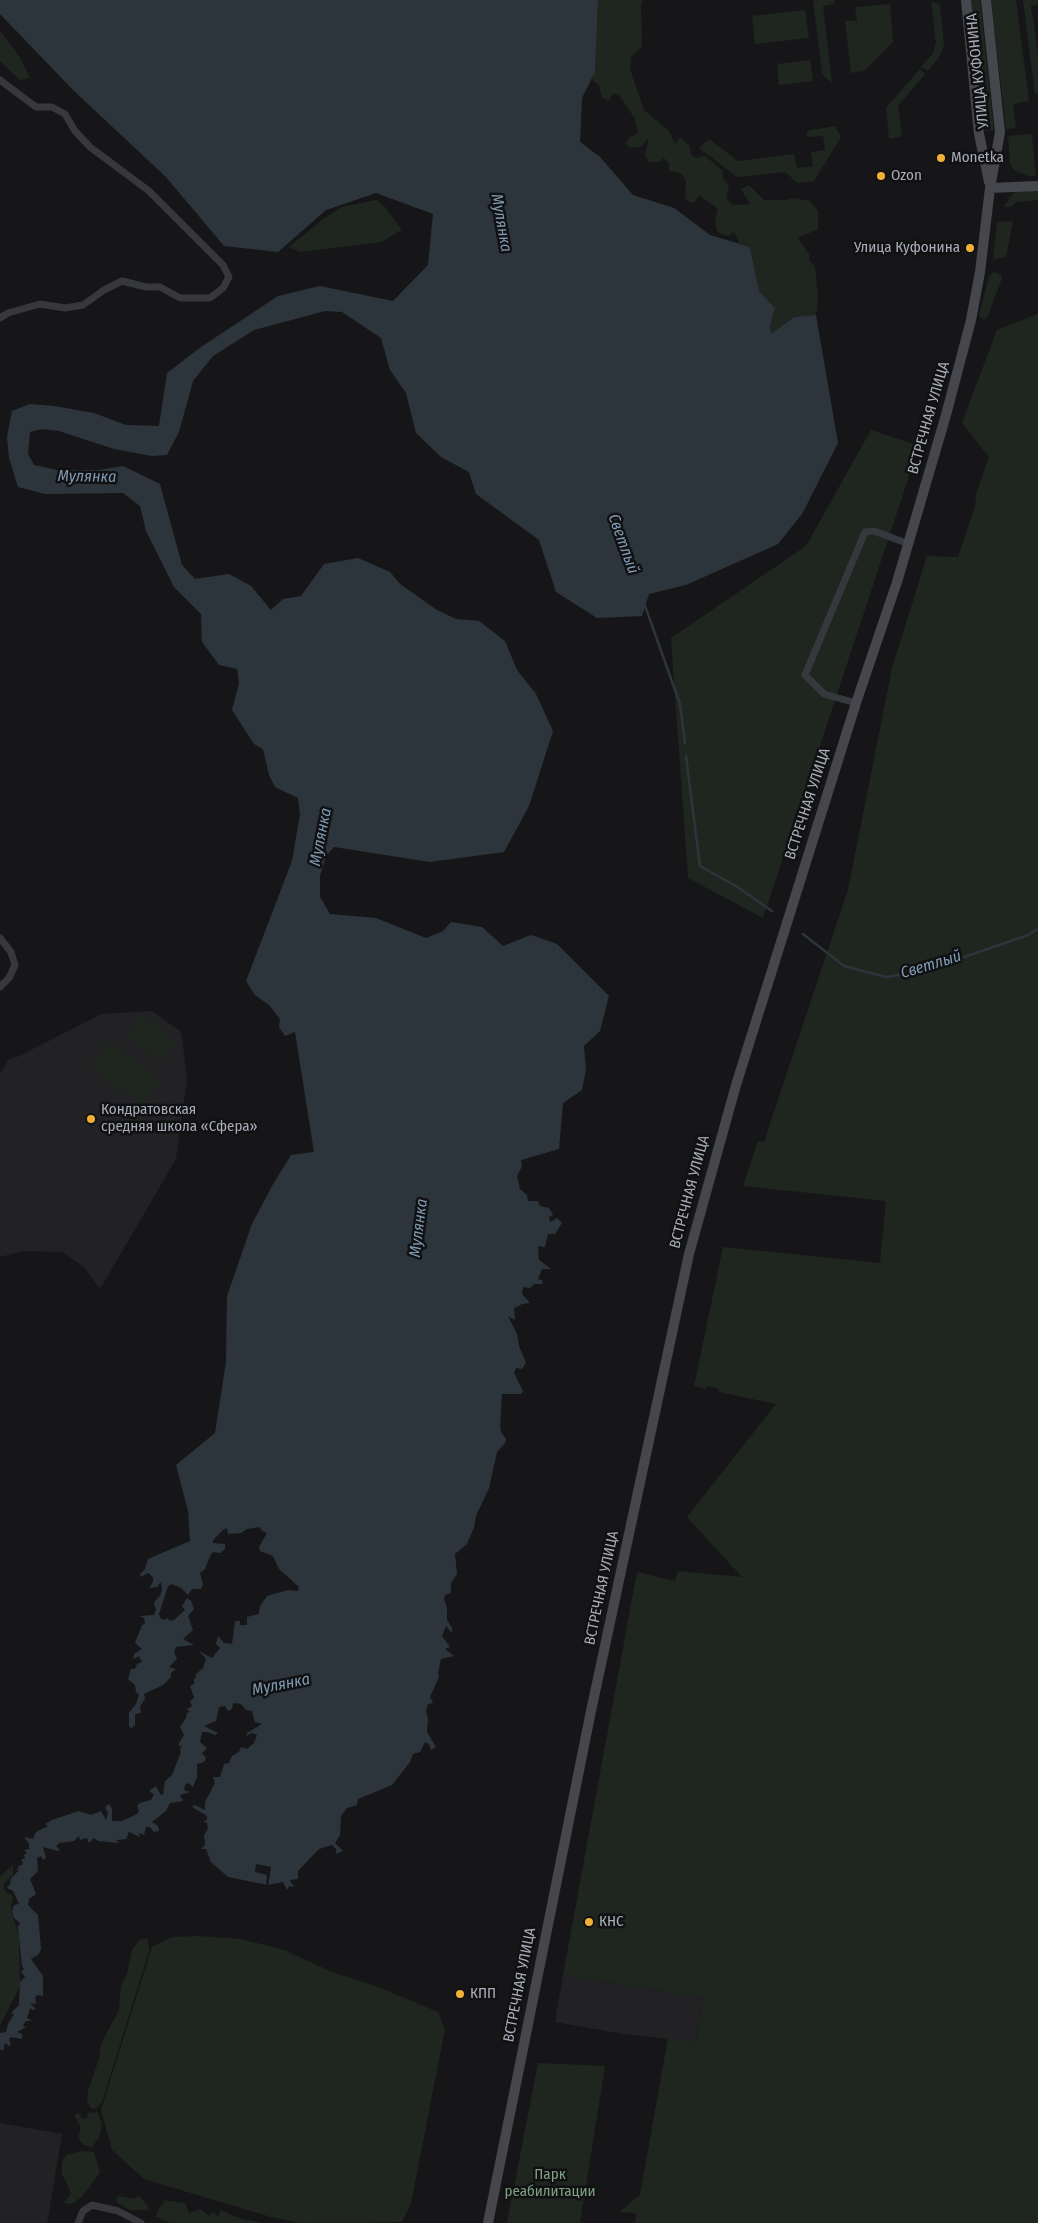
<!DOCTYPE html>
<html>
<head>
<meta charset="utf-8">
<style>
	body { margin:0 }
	canvas { display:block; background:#161618 }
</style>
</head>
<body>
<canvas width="1038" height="2223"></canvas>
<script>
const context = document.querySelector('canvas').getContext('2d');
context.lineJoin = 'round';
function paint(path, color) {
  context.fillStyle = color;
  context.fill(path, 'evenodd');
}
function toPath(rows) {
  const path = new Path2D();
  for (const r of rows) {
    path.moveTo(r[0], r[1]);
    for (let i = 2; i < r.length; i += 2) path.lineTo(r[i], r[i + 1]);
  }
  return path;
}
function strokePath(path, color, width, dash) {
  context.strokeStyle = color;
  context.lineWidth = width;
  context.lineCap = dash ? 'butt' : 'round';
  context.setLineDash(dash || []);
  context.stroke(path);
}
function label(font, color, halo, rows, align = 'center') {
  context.font = font + ' "Fira Sans Condensed",sans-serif';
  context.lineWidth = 5;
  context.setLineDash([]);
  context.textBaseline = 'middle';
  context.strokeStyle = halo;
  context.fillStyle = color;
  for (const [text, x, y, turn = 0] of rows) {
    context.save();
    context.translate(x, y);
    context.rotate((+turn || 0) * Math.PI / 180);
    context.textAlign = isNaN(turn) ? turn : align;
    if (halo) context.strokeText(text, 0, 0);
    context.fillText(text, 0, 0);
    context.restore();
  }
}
const built = toPath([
	[152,1011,180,1031,182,1039,187,1079,176,1159,100,1289,84,1267,63,1252,23,1251,0,1257,0,1074,9,1059,17,1057,102,1014],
	[563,1975,703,1998,696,2042,624,2034,555,2022],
	[0,2123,62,2134,47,2223,0,2223]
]);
const green = toPath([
	[598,0,644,0,641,2,642,46,631,57,630,69,644,110,668,130,675,144,680,138,689,145,692,156,696,158,705,156,723,171,723,179,729,186,726,198,732,205,750,204,741,189,749,185,764,200,787,200,794,198,810,201,818,211,818,229,798,238,809,254,809,260,815,267,818,297,816,315,794,317,771,334,770,326,775,308,759,291,750,247,739,243,734,232,727,236,717,232,715,221,718,209,699,195,696,201,691,203,685,198,686,180,681,173,669,171,669,164,664,158,659,162,649,162,645,155,649,138,640,147,630,148,626,143,630,137,638,133,635,119,620,96,613,93,608,101,602,98,599,85,592,80,595,72],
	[813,0,835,0,833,4,823,6,832,83,822,74],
	[970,0,980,0,994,130,985,131],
	[991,0,1016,0,1029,101,1013,104,1016,128,1006,129],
	[1023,0,1038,0,1038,4,1031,6,1038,54,1038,92,1035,95],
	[931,1,940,5,944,45,939,57,928,71,921,67,933,53,936,43],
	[890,4,893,42,864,71,851,73,845,21,857,21,855,7],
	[805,10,809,38,755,44,752,16],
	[0,31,19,56,30,78,20,80,0,61],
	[810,60,813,81,779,85,777,64],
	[920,69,925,74,898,106,902,136,889,139,886,108],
	[835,126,841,137,814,181,798,183,785,172,737,177,699,148,709,139,738,161,794,154,797,168,813,166,811,152,825,150,823,136,807,137,807,131],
	[1032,134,1036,176,1028,176,1014,170,1010,163,1008,136],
	[1038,190,1038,200,1016,202,1011,207,1004,207,1011,196,1017,191],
	[376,200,385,207,402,230,381,242,300,252,289,247,322,220,342,207],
	[1013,221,1006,257,993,259,997,222],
	[994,272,1000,274,1002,278,987,318,984,320,979,316,989,276],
	[1038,314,1038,2223,635,2223,636,2213,619,2212,640,2195,668,2038,696,2042,703,1998,563,1975,637,1572,675,1581,678,1571,742,1577,687,1517,776,1404,719,1392,719,1389,707,1386,706,1389,694,1386,723,1247,880,1263,886,1201,743,1186,758,1141,764,1142,848,890,892,668,927,556,958,557,975,507,976,494,989,457,962,423,997,330],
	[871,430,919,446,763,918,688,878,671,638,806,546],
	[142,1015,177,1042,161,1063,126,1036],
	[109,1041,161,1081,142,1106,90,1067],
	[13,1865,13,1876,7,1880,3,1886,6,1892,13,1896,11,1910,19,1936,20,1986,0,2025,0,1876],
	[198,1936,241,1939,284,1950,332,1972,378,1987,438,2012,445,2029,411,2203,402,2222,300,2223,271,2217,144,2179,112,2150,101,2110,152,1947,172,1937],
	[140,1939,148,1939,149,1951,102,2102,97,2108,91,2109,87,2101,88,2091,99,2059,101,2044,119,2010,121,1986,127,1974,132,1950],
	[538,2063,605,2066,580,2223,507,2223],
	[97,2112,102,2124,100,2136,92,2147,85,2146,78,2138,81,2127,74,2115,78,2113,83,2119,88,2117,87,2113],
	[81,2151,94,2152,100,2172,82,2197,71,2204,63,2203,71,2194,66,2181,62,2175,62,2162,66,2155],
	[138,2195,147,2205,148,2210,131,2210,117,2203,116,2198,119,2196,135,2199],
	[163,2200,185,2203,189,2213,200,2209,209,2216,213,2212,218,2217,221,2210,238,2218,262,2223,171,2223,156,2217,160,2206,164,2204]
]);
const water = toPath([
	[0,0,598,0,595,72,582,98,580,142,600,157,633,195,674,208,710,235,750,247,759,291,775,308,770,326,771,334,794,317,816,315,838,443,802,514,778,544,686,585,649,594,642,616,597,618,556,592,539,540,476,494,469,472,441,457,416,433,406,393,390,370,381,338,342,312,325,311,254,330,213,356,193,381,179,432,167,455,152,456,114,449,59,431,42,429,30,432,28,454,34,465,57,470,99,470,123,466,160,484,182,565,195,579,229,574,251,586,271,610,283,599,301,596,324,564,358,558,390,572,400,584,437,610,456,619,479,621,505,641,517,670,536,694,553,731,529,806,504,852,430,862,334,847,326,856,320,876,320,897,330,914,376,918,426,938,443,931,451,922,482,927,503,946,531,935,557,944,609,996,600,1031,584,1046,586,1070,582,1090,563,1103,559,1149,521,1160,522,1166,517,1176,520,1189,527,1195,528,1201,538,1201,540,1206,549,1208,553,1215,549,1217,550,1222,557,1218,562,1223,555,1234,548,1234,545,1247,538,1246,539,1260,551,1269,542,1269,538,1279,543,1281,542,1284,534,1284,530,1288,523,1287,522,1294,530,1303,522,1304,514,1308,515,1320,508,1316,517,1334,519,1346,526,1363,522,1369,516,1368,514,1373,523,1391,521,1394,502,1394,500,1426,501,1432,506,1439,505,1443,497,1452,489,1488,476,1516,474,1527,467,1544,455,1554,457,1574,451,1583,451,1593,445,1595,444,1599,447,1608,447,1620,452,1628,452,1633,446,1626,442,1636,450,1647,445,1649,454,1656,441,1659,438,1673,439,1677,430,1697,433,1703,428,1704,426,1711,428,1719,427,1732,436,1747,431,1750,429,1744,425,1742,420,1752,413,1754,410,1762,392,1785,358,1799,357,1805,347,1808,341,1816,340,1835,335,1843,343,1851,336,1854,336,1849,332,1845,319,1849,298,1871,298,1879,290,1880,294,1887,289,1886,287,1890,283,1882,268,1885,228,1877,211,1862,206,1849,201,1849,205,1845,204,1835,208,1829,207,1823,203,1821,207,1820,207,1816,192,1807,195,1805,205,1810,205,1802,215,1783,213,1777,220,1777,224,1764,229,1763,232,1756,239,1752,241,1747,247,1749,254,1743,257,1735,252,1733,246,1736,247,1733,262,1724,255,1722,252,1711,246,1710,241,1704,233,1703,232,1709,228,1711,225,1706,219,1707,216,1721,204,1726,218,1733,215,1735,207,1732,202,1732,200,1742,207,1748,202,1753,206,1758,204,1762,197,1764,197,1777,193,1787,188,1783,185,1785,184,1790,190,1792,180,1795,183,1801,170,1803,166,1811,152,1822,158,1826,159,1831,154,1832,150,1827,146,1827,144,1835,139,1833,140,1837,129,1832,126,1839,116,1840,119,1843,98,1841,94,1838,89,1843,87,1838,80,1840,79,1836,74,1841,59,1843,56,1846,60,1850,58,1851,43,1847,46,1858,43,1860,41,1856,37,1858,38,1871,30,1879,36,1894,29,1899,28,1905,38,1915,41,1949,39,1954,31,1959,43,1976,43,1996,38,1995,35,1997,36,2004,30,2003,36,2009,33,2010,30,2008,27,2018,32,2021,26,2021,23,2026,26,2027,17,2032,22,2034,22,2039,11,2037,9,2039,11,2045,9,2046,5,2043,3,2051,0,2049,0,2033,6,2032,8,2024,14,2014,11,2013,19,2005,20,1982,25,1977,21,1972,24,1969,22,1966,18,1927,20,1923,14,1918,12,1911,14,1905,19,1904,13,1891,7,1888,11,1882,10,1880,19,1870,16,1870,19,1868,18,1865,21,1866,23,1863,21,1860,25,1858,24,1855,27,1853,24,1850,29,1849,29,1844,24,1837,33,1839,36,1832,48,1826,45,1824,52,1820,79,1811,91,1815,101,1811,106,1820,108,1813,105,1807,109,1804,112,1809,112,1821,122,1821,137,1814,139,1811,137,1806,140,1803,151,1800,154,1794,149,1791,156,1786,160,1794,163,1795,165,1781,172,1775,181,1752,180,1750,182,1745,179,1747,179,1743,184,1735,180,1727,186,1718,187,1713,190,1712,187,1709,192,1706,190,1701,194,1698,190,1686,194,1684,194,1679,196,1677,195,1675,203,1668,206,1659,199,1651,212,1658,220,1648,216,1644,218,1636,224,1643,232,1644,235,1621,240,1621,240,1625,247,1625,247,1617,259,1614,260,1606,267,1596,288,1590,298,1591,299,1587,279,1569,273,1556,260,1551,259,1547,267,1533,262,1531,260,1527,247,1529,241,1533,228,1534,227,1528,224,1529,213,1540,213,1543,225,1544,225,1549,220,1553,213,1552,210,1556,205,1569,200,1573,203,1585,201,1589,192,1589,188,1595,181,1588,172,1584,168,1586,159,1614,160,1618,165,1620,167,1618,170,1621,174,1620,185,1610,182,1606,187,1598,191,1601,194,1609,188,1616,193,1630,183,1639,194,1645,176,1647,174,1652,177,1659,169,1667,176,1669,171,1673,171,1677,163,1685,144,1694,145,1699,140,1706,141,1713,135,1714,135,1725,132,1728,129,1727,129,1713,136,1704,139,1695,136,1692,135,1685,128,1679,131,1669,135,1669,137,1664,142,1662,139,1656,133,1659,134,1654,142,1649,135,1643,142,1625,145,1624,144,1618,139,1616,154,1615,156,1610,154,1602,160,1596,162,1589,161,1582,157,1587,149,1588,153,1582,153,1577,148,1573,141,1577,140,1574,145,1569,148,1559,190,1541,188,1511,176,1465,215,1433,226,1362,227,1296,252,1224,272,1186,291,1155,314,1152,295,1032,285,1036,279,1027,280,1019,269,1005,255,995,246,981,292,861,300,814,298,798,275,787,269,775,263,749,254,744,232,710,239,683,237,669,219,665,202,642,201,614,174,587,146,531,140,506,123,493,45,494,18,487,9,458,7,437,12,411,30,404,54,406,94,413,126,425,159,426,167,373,201,347,278,296,320,286,393,301,428,265,433,214,376,193,326,210,278,252,224,246,166,177,74,91,0,14]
]);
const pier = toPath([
	[256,1864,271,1867,268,1887,266,1886,267,1875,255,1872]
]);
const stream = toPath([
	[644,603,680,704,685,743],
	[686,756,700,866,736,886,772,911],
	[803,934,844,966,886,977,921,972,1028,935,1038,929]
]);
const minor = toPath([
	[0,80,36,107,52,107,65,114,75,131,90,147,149,191,223,265,229,277,223,288,210,298,180,298,160,287,146,287,122,281,104,290,83,305,65,308,40,304,8,313,0,318],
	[856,703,824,694,805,675,865,532,874,531,909,544],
	[0,938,11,952,15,965,9,978,0,987],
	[78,2223,83,2211,92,2205,118,2211,141,2223]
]);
const secondary = toPath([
	[966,0,979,134,989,182],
	[990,188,1038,186],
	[488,2223,591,1711,689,1254,736,1085,856,703,897,582,946,415,971,320,980,272,990,188,1000,132,986,0]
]);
const markers = [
	[941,158,5,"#f2b134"],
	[881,176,5,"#f2b134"],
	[970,248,5,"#f2b134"],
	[91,1119,5,"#f2b134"],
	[589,1922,5,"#f2b134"],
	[460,1994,5,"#f2b134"]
];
const streetNames = [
	["УЛИЦА КУФОНИНА",978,71,-96],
	["ВСТРЕЧНАЯ УЛИЦА",929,418,-74],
	["ВСТРЕЧНАЯ УЛИЦА",808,804,-72],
	["ВСТРЕЧНАЯ УЛИЦА",690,1192,-75],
	["ВСТРЕЧНАЯ УЛИЦА",602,1588,-78],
	["ВСТРЕЧНАЯ УЛИЦА",520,1985,-79]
];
const poiNames = [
	["Monetka",951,158],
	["Ozon",891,176],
	["Улица Куфонина",960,248,"right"],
	["Кондратовская",101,1110],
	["средняя школа «Сфера»",101,1127],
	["КНС",599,1922],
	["КПП",470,1994]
];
const parkNames = [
	["Парк",550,2175],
	["реабилитации",550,2192]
];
const waterNames = [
	["Мулянка",501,223,80],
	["Мулянка",87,477,1],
	["Светлый",623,544,70],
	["Мулянка",321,837,-79],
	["Светлый",931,965,-17],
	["Мулянка",419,1228,-83],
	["Мулянка",281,1685,-11]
];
paint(built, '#222225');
paint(green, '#1e261f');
paint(water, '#2c353c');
paint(pier, '#161618');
strokePath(stream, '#2c353c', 2.5);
strokePath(minor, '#37383d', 7);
strokePath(secondary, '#45474d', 10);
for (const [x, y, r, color] of markers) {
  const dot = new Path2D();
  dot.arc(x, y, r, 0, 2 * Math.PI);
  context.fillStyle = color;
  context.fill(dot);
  strokePath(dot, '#111113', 2);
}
label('15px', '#a8adb8', '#111113', streetNames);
label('15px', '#a8adb8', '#111113', poiNames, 'left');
label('15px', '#7fa381', '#111113', parkNames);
label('italic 16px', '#7f9bb3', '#111113', waterNames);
</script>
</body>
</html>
